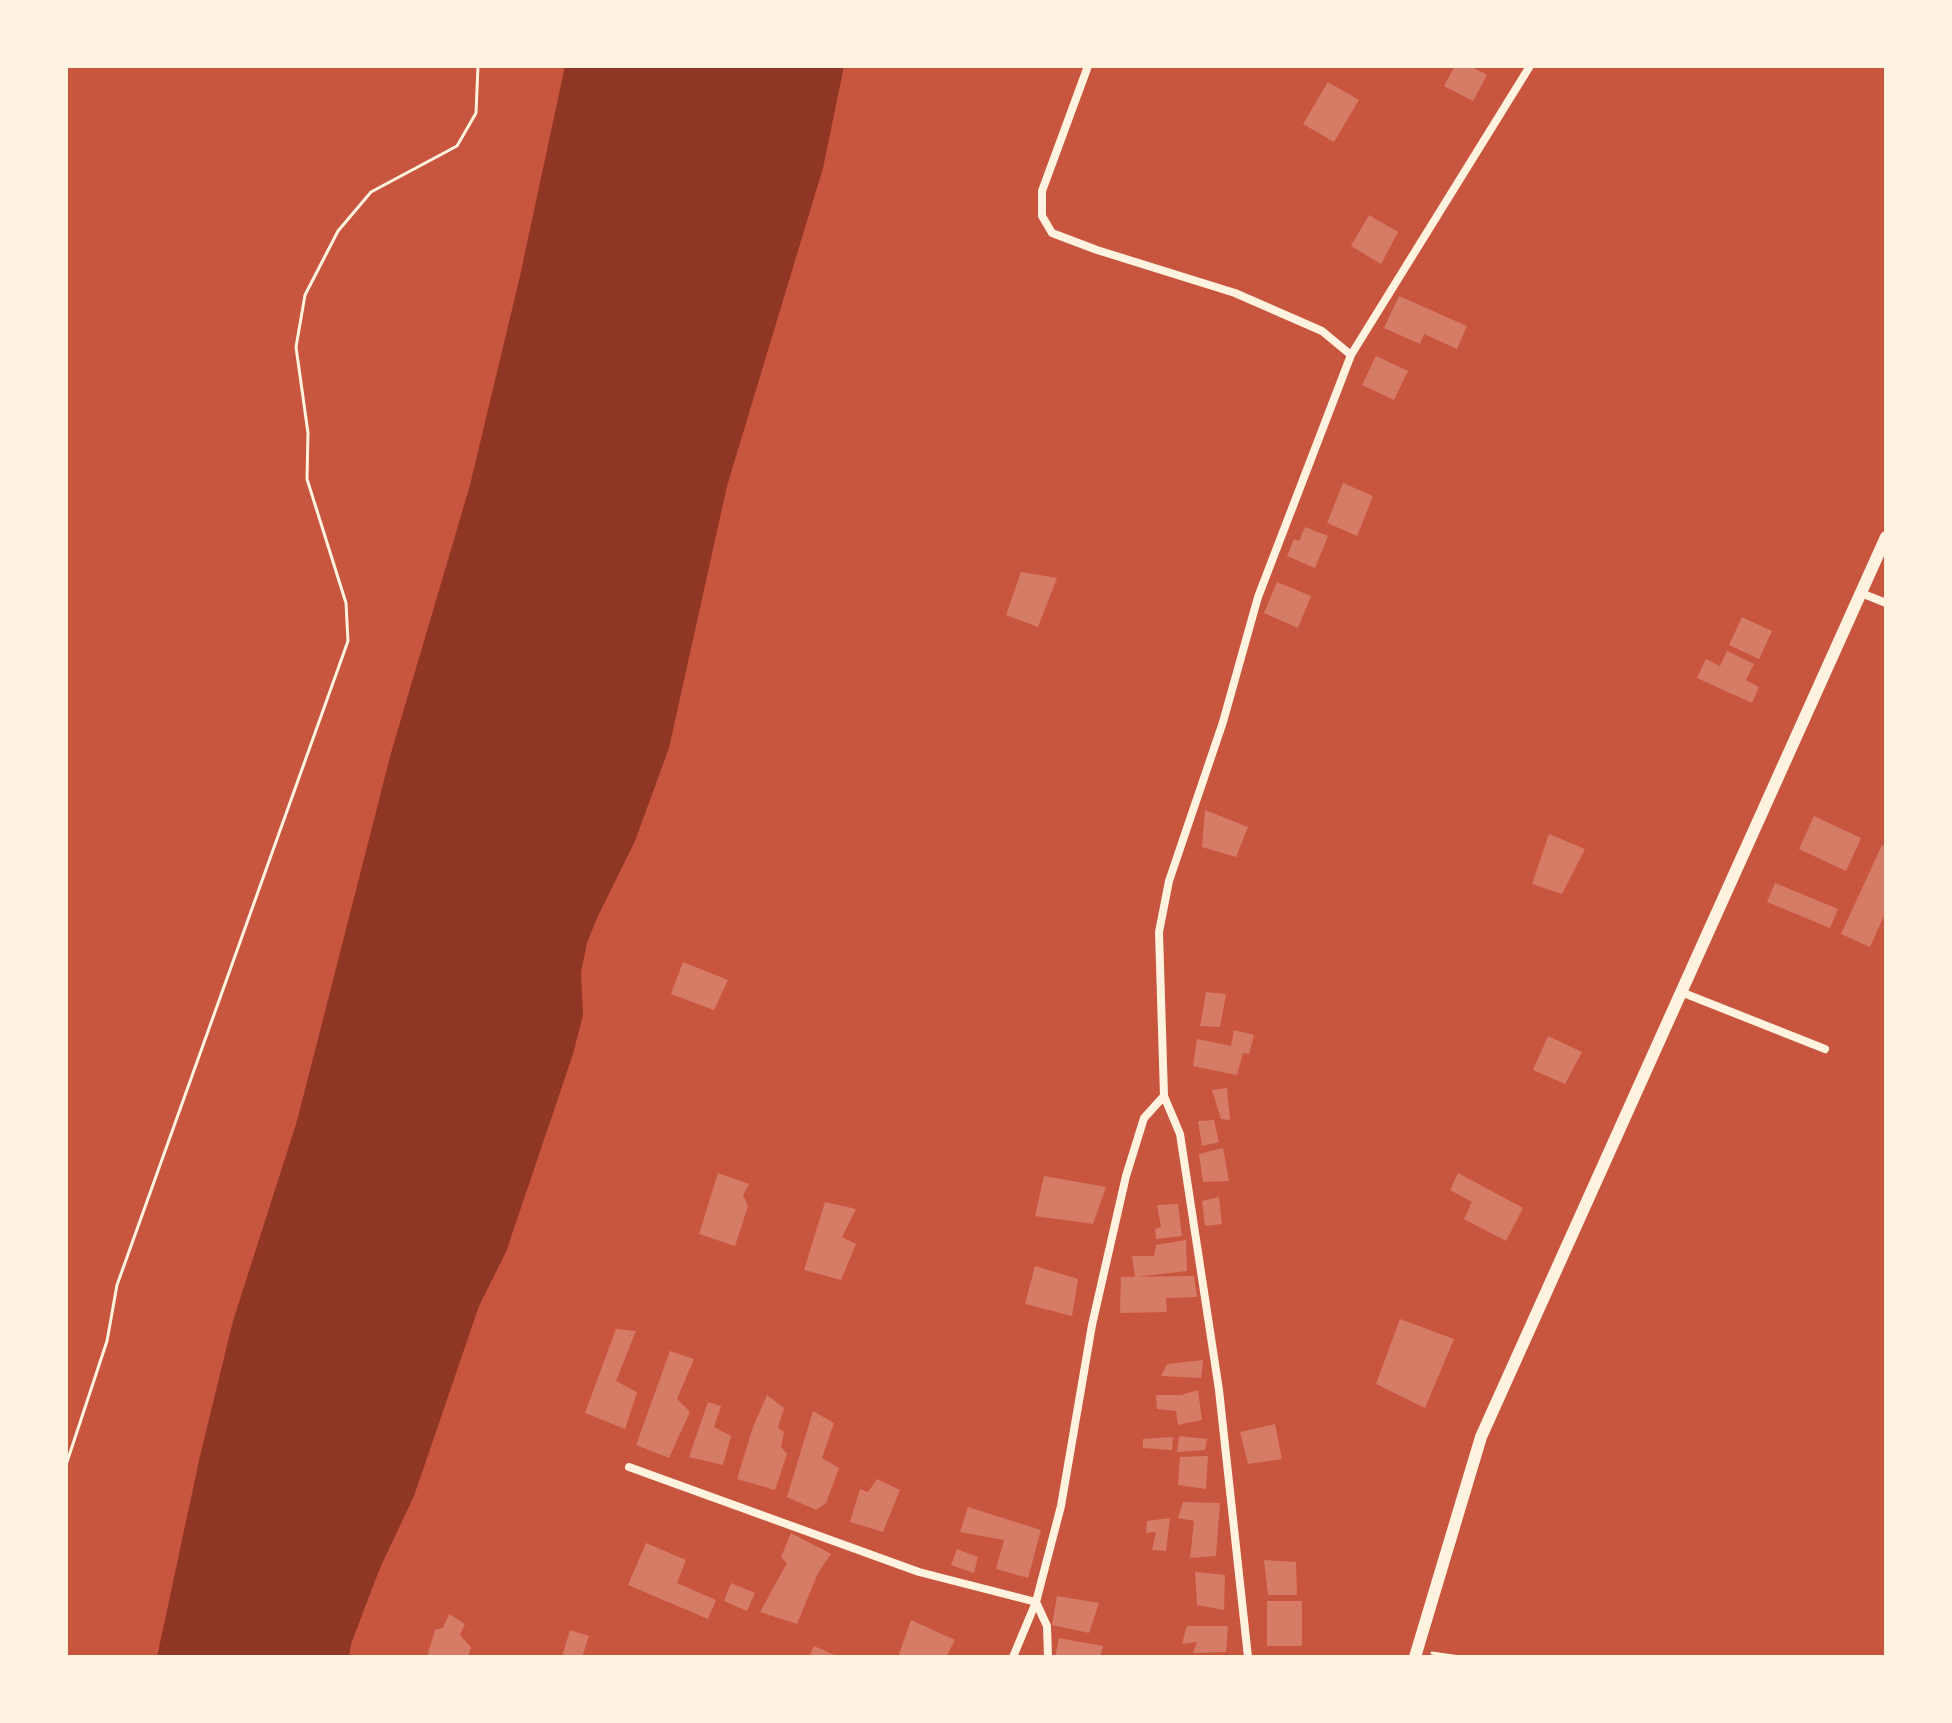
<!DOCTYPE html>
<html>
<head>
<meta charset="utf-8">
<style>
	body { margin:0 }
	#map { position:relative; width:1952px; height:1723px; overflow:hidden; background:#c8553d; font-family:"DM Sans",sans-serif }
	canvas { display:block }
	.frame { position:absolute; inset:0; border:68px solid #fff3e0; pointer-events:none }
</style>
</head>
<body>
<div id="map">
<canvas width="1952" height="1723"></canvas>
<div class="frame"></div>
</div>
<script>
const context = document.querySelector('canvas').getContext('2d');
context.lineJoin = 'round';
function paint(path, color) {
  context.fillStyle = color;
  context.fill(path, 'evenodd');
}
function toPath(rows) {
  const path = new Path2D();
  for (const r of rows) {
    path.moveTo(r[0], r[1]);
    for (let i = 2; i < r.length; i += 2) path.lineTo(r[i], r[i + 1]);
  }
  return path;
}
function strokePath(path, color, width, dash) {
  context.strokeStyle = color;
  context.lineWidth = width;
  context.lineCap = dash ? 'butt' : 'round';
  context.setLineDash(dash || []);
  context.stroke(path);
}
const water = toPath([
	[565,66,844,66,823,168,727,486,669,748,635,841,597,918,587,943,581,972,583,1015,573,1054,506,1252,479,1306,414,1496,380,1568,351,1644,349,1657,157,1657,200,1456,233,1321,297,1121,391,753,470,485,520,276]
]);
const building = toPath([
	[1455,66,1470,66,1487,75,1473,101,1444,86],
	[1328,82,1359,100,1334,142,1303,124],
	[1369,215,1398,232,1381,264,1351,246],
	[1399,296,1467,326,1457,349,1424,334,1420,344,1384,328],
	[1376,356,1408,371,1394,400,1362,385],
	[1343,483,1373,496,1357,536,1327,523],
	[1305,527,1328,536,1315,568,1287,556,1294,539,1299,541],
	[1021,572,1057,578,1038,627,1006,615],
	[1277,582,1311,596,1298,628,1264,613],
	[1742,617,1772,631,1759,659,1729,645],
	[1727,651,1754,664,1746,680,1759,687,1752,703,1697,678,1706,659,1720,666],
	[1205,810,1248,827,1236,857,1202,847],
	[1814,816,1861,838,1846,871,1799,849],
	[1549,834,1585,849,1562,894,1532,884],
	[1882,845,1886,847,1886,911,1870,947,1841,934],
	[1775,883,1838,909,1830,928,1767,902],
	[683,962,728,980,714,1010,671,994],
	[1206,992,1226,994,1220,1027,1200,1026],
	[1234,1030,1254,1035,1249,1054,1243,1053,1237,1075,1193,1066,1197,1039,1231,1046],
	[1548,1036,1582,1052,1565,1084,1533,1070],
	[1227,1088,1230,1120,1221,1119,1212,1090],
	[1214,1120,1219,1142,1202,1146,1198,1121],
	[1223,1148,1229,1181,1203,1182,1199,1154],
	[718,1173,749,1184,743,1195,748,1206,735,1246,699,1234],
	[1458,1173,1523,1208,1506,1241,1464,1219,1472,1202,1450,1190],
	[1044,1176,1106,1187,1093,1224,1035,1216],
	[1219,1197,1222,1224,1205,1226,1202,1201],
	[825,1202,856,1209,842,1237,856,1244,841,1280,804,1270],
	[1178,1204,1182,1236,1156,1239,1155,1229,1161,1227,1157,1205],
	[1186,1240,1187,1271,1135,1277,1132,1256,1154,1256,1156,1245],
	[1035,1266,1078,1279,1072,1316,1025,1304],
	[1194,1276,1197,1297,1166,1298,1167,1312,1120,1313,1121,1277],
	[1400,1319,1454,1339,1425,1408,1376,1384],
	[616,1329,636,1331,616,1381,637,1392,625,1429,585,1413],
	[670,1351,694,1359,677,1399,690,1412,669,1458,636,1445],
	[1203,1360,1201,1378,1161,1376,1167,1364],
	[1198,1390,1202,1420,1178,1425,1176,1411,1157,1409,1156,1395,1181,1395],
	[767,1395,784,1408,778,1428,784,1432,781,1447,787,1454,775,1490,737,1479,753,1427],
	[708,1402,721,1406,714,1427,731,1436,723,1465,689,1457],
	[813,1411,834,1423,822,1458,839,1468,826,1503,816,1510,787,1497],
	[1275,1424,1282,1459,1248,1464,1240,1432],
	[1179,1436,1207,1439,1205,1450,1177,1452],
	[1173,1437,1172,1450,1143,1448,1143,1439],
	[1208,1456,1206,1489,1178,1485,1180,1457],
	[877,1479,900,1490,883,1532,850,1522,860,1489,868,1492],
	[1183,1502,1220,1503,1216,1556,1190,1558,1194,1521,1178,1518],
	[968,1507,1041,1530,1028,1578,996,1569,1004,1540,960,1532],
	[1170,1518,1166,1551,1152,1550,1156,1532,1146,1533,1147,1521],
	[791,1533,831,1554,818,1573,797,1624,760,1612,787,1563,781,1557],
	[646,1543,686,1560,677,1583,716,1600,708,1619,628,1585],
	[957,1549,978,1557,974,1573,951,1565],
	[1264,1560,1296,1562,1297,1595,1268,1595],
	[1195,1572,1225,1575,1224,1610,1197,1605],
	[731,1583,755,1593,747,1611,724,1601],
	[1057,1596,1099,1603,1089,1633,1052,1625],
	[1267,1601,1302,1601,1302,1646,1267,1646],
	[449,1614,465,1624,460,1635,471,1647,468,1657,427,1657,435,1630,443,1628],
	[911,1620,955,1640,946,1657,898,1657],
	[1187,1626,1228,1626,1226,1652,1193,1653,1197,1642,1182,1644],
	[570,1630,589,1636,582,1657,562,1657],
	[1059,1638,1103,1646,1100,1657,1055,1657],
	[814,1646,839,1657,809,1657]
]);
const path = toPath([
	[66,1465,107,1341,117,1285,348,641,346,603,307,479,308,433,296,347,305,295,338,231,371,192,457,146,476,113,478,66],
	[1432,1653,1460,1657]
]);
const service = toPath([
	[1886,126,1886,127]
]);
const minor = toPath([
	[1088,66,1042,191,1042,216,1052,233,1097,250,1235,293,1322,331,1351,355],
	[1861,593,1886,603],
	[1681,992,1825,1049],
	[629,1467,919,1572,1036,1602,1047,1626,1048,1657],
	[1013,1657,1036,1602,1061,1506,1092,1325,1126,1176,1144,1118,1164,1096],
	[1248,1657,1219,1390,1180,1134,1164,1096,1159,932,1169,881,1223,722,1258,597,1351,355,1530,66]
]);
const primary = toPath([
	[1415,1657,1481,1437,1886,537]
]);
paint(water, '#8f3625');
paint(building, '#d67c66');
strokePath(path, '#fff3e0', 3);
strokePath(service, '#fff3e0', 4);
strokePath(minor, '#fff3e0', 8);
strokePath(primary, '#fff3e0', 12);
</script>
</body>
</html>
